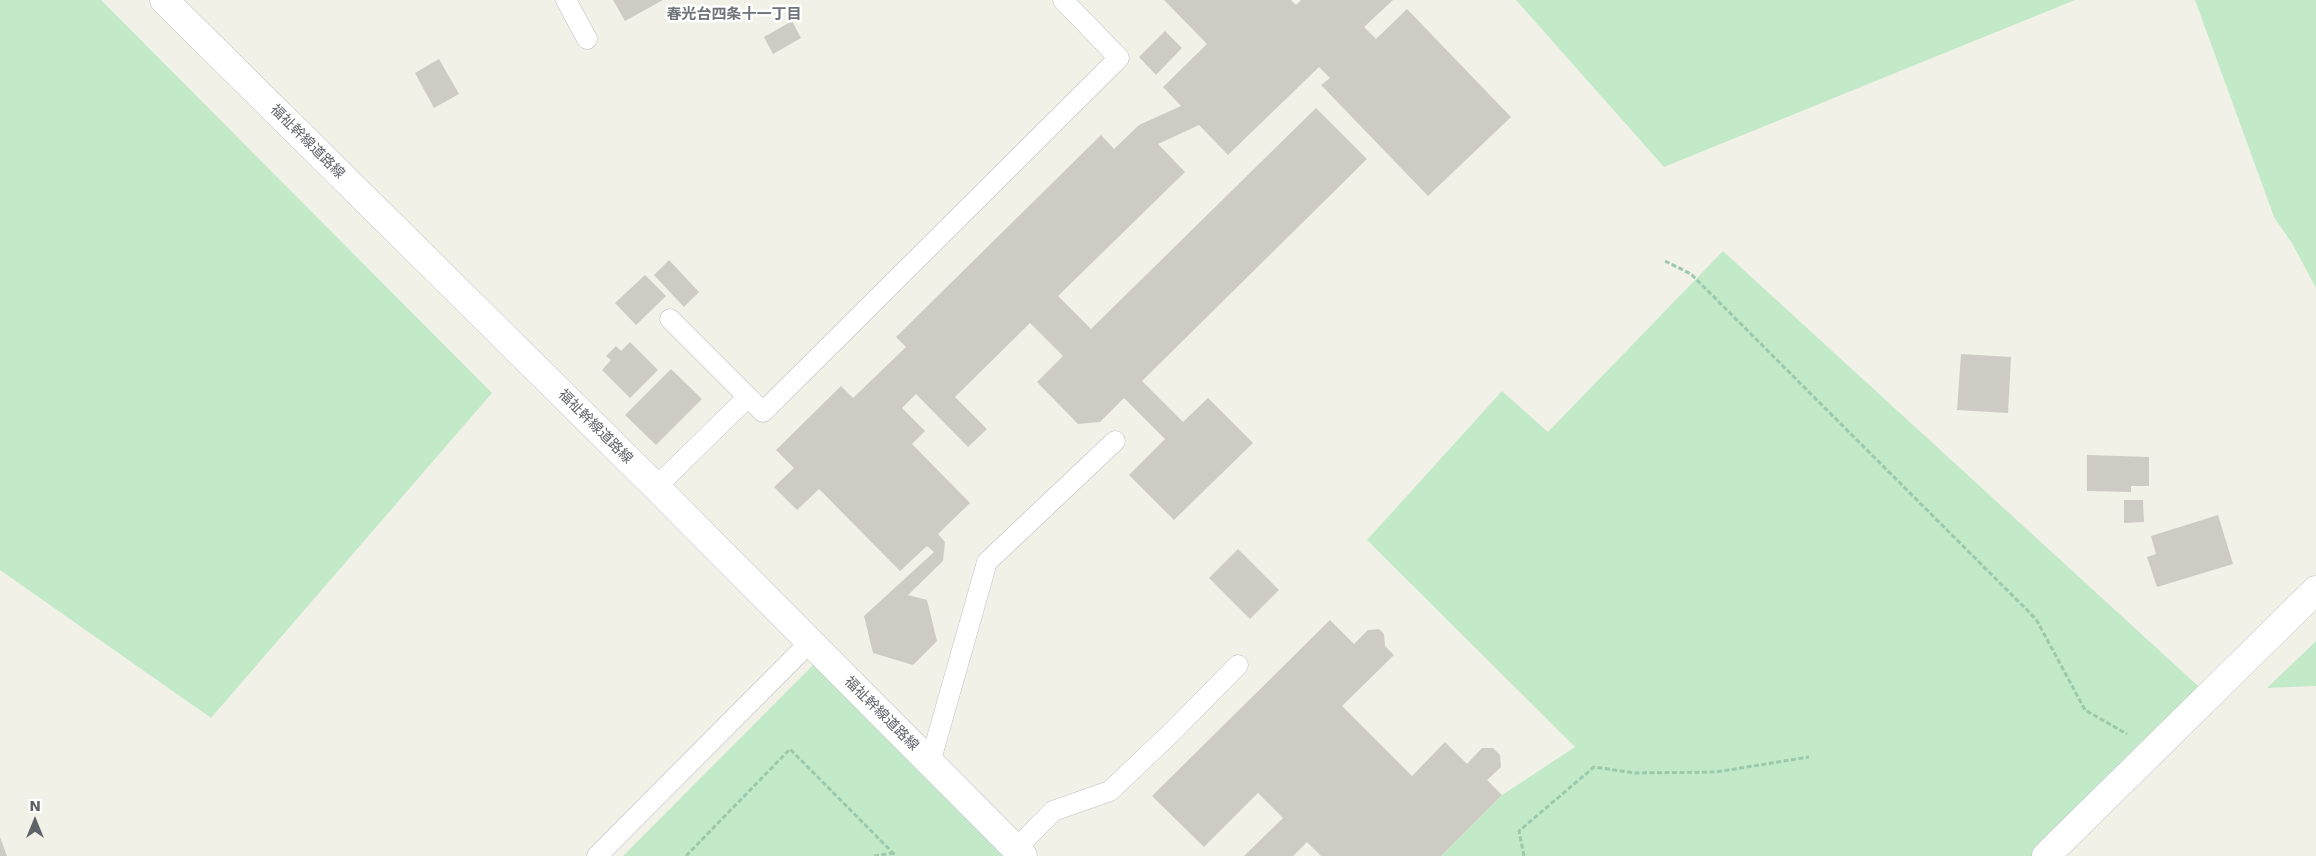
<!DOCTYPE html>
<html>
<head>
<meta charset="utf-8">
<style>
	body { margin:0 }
	#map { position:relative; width:2316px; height:856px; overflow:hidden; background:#f2f1e7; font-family:"DejaVu Sans",sans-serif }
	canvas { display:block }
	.north { position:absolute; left:10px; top:796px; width:50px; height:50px; -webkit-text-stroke:4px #fff; paint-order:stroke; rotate:0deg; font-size:14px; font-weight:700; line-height:20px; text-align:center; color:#5e6269 }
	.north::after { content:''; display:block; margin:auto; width:18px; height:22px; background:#5e6269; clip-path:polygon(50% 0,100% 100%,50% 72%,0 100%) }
</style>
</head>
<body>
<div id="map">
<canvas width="2316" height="856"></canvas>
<div class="north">N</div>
</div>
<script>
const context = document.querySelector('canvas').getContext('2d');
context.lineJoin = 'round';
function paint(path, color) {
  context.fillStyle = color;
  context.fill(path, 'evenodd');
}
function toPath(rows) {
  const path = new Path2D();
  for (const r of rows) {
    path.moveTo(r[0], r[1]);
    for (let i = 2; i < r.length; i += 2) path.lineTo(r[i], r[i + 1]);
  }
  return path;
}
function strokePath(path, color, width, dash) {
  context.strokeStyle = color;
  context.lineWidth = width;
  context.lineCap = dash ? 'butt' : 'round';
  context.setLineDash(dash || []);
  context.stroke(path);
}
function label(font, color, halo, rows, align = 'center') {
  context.font = font + ' "DejaVu Sans","Noto Sans JP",sans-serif';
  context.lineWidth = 5;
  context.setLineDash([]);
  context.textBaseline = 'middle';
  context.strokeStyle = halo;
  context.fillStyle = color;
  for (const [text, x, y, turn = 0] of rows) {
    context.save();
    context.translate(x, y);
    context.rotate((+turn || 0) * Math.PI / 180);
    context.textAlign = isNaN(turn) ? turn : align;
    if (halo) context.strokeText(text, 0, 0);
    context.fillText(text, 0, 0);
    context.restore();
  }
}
const green = toPath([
	[0,0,101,0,492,393,211,718,0,570],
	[1516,0,2075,0,1664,167],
	[2195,0,2316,0,2316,288,2293,245,2274,217],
	[1723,251,2209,696,2046,856,1441,856,1502,795,1575,747,1367,540,1502,391,1548,432],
	[2316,641,2316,686,2267,688],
	[823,655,1023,856,623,856]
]);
const building = toPath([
	[613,0,663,0,625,21],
	[1164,0,1291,0,1296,5,1301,0,1393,0,1364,27,1376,39,1407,9,1511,117,1428,196,1321,85,1330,78,1319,67,1228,155,1199,125,1158,144,1185,172,1058,296,1091,329,1316,108,1367,159,1142,381,1183,422,1208,398,1253,443,1174,520,1129,475,1165,439,1124,398,1100,422,1078,424,1037,382,1063,356,1030,323,955,397,987,429,968,447,916,394,902,408,925,431,912,444,970,503,938,534,945,542,943,561,908,595,927,600,937,641,913,665,873,653,864,616,934,552,927,546,900,571,819,489,797,510,774,487,794,468,776,450,841,386,853,398,906,347,896,337,1101,135,1114,149,1139,125,1181,106,1163,87,1207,44],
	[792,21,801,38,773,54,764,37],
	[1165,31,1182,48,1156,75,1139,57],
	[439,59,459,94,434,108,415,73],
	[669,260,699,292,684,307,654,275],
	[645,275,666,296,636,325,615,303],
	[630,342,658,370,630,398,602,370,611,360,606,356,616,346,621,351],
	[1961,354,2011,357,2008,413,1957,410],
	[671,369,702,399,656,445,625,415],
	[2087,455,2149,457,2149,486,2131,486,2131,492,2087,491],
	[2124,500,2143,500,2144,522,2124,523],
	[2218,515,2233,564,2157,587,2147,557,2156,554,2151,536],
	[1238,549,1279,590,1250,619,1209,578],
	[1330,620,1354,644,1368,630,1379,629,1384,634,1385,646,1394,655,1342,706,1412,776,1445,742,1467,764,1482,748,1493,748,1500,755,1501,767,1487,780,1502,795,1441,856,1321,856,1307,842,1293,856,1244,856,1283,818,1258,793,1204,847,1152,796],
	[0,837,7,856,0,856]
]);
const path = toPath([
	[1665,261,1691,274,2036,619,2085,710,2127,734],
	[686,856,790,749,896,856],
	[874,856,893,853],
	[1524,856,1519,831,1594,767,1635,773,1716,772,1809,757]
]);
const lane = toPath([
	[566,0,587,39],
	[748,397,763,412,1119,58,1063,0],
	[656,487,748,397,670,319],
	[930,763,987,562,1115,441],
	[1016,849,1053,811,1110,791,1174,730,1238,665],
	[597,856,810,642]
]);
const street = toPath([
	[164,0,656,487,1023,856],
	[2046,856,2316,590]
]);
const streetNames = [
	["福祉幹線道路線",307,142,45],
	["福祉幹線道路線",595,427,45],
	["福祉幹線道路線",881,714,45]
];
const neighbourhoodNames = [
	["春光台四条十一丁目",734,15]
];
paint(green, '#c3eac8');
paint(building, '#cdcbc4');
strokePath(lane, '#bcbec3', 21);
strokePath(street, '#bcbec3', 29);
strokePath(path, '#9ac9ad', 3, [5, 2.5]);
strokePath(lane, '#fff', 20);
strokePath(street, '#fff', 28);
label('14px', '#5e6269', '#fff', streetNames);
label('bold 15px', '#6f747b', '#fff', neighbourhoodNames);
</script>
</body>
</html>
